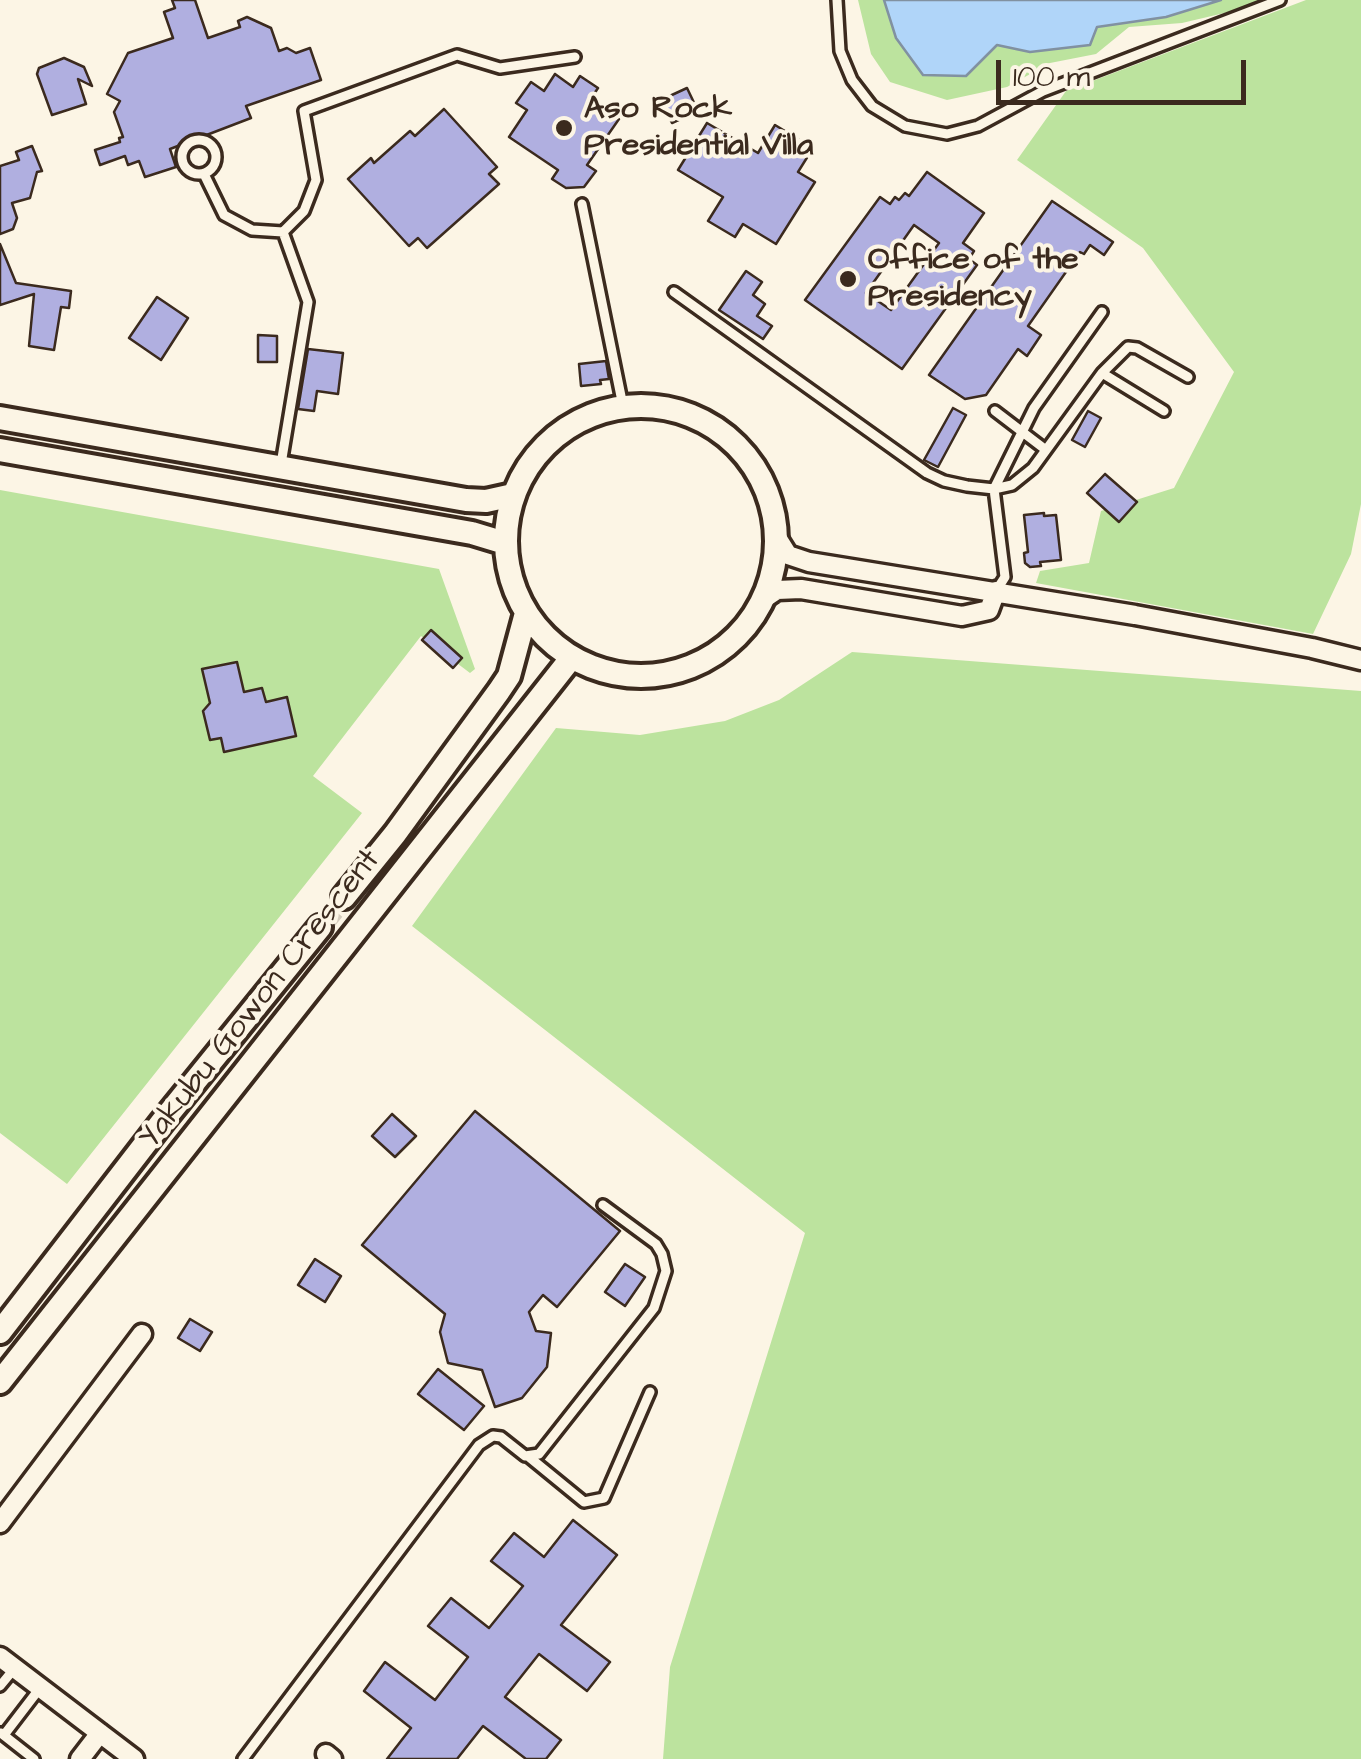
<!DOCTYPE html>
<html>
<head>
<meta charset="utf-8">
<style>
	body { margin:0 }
	#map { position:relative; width:1361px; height:1759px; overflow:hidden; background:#fcf5e5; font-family:"Architects Daughter",sans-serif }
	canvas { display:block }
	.scale { position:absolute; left:996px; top:60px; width:250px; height:45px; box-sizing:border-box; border:5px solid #3b2a1e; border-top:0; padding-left:12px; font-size:30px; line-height:35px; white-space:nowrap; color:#3b2a1e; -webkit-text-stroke:8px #fcf5e5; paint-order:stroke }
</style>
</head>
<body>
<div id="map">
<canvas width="1361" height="1759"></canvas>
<div class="scale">100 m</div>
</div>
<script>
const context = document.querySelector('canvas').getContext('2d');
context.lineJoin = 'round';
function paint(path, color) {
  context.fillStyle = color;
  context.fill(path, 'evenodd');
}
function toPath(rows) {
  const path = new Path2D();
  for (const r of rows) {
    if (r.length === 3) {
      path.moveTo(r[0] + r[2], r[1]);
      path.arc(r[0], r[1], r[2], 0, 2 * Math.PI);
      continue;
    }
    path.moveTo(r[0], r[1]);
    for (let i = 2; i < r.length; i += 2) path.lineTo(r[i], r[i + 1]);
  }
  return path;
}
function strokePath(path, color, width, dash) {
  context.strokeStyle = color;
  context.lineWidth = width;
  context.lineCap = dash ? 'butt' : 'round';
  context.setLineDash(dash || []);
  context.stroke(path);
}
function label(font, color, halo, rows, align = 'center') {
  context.font = font + ' "Architects Daughter",sans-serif';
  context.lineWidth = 8;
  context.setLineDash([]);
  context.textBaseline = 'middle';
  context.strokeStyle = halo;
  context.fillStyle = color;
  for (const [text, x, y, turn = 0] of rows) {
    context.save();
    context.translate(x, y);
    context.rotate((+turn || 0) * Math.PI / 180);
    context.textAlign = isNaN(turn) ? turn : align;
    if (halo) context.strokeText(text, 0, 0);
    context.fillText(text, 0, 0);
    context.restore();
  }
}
const green = toPath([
	[858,0,884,0,896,38,923,75,965,76,997,45,1030,52,1097,27,1166,17,1221,0,1265,0,1254,6,1182,23,1129,27,1096,54,1050,63,1007,87,947,100,890,82,871,54],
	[1306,0,1361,0,1361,504,1351,554,1313,634,1036,583,1040,571,1089,563,1101,511,1174,488,1234,372,1143,248,1017,160,1066,91],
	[0,490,439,569,475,669,470,673,421,636,313,776,362,813,67,1184,0,1133],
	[852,652,1361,691,1361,1759,663,1759,670,1667,805,1233,412,926,556,728,640,735,725,721,779,700]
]);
const water = toPath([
	[884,0,1221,0,1166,17,1097,27,1090,45,1030,52,997,45,966,76,923,75,896,38,884,0]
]);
const building = toPath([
	[172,0,195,0,208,38,240,27,238,21,247,17,271,28,279,51,287,48,296,53,310,48,321,80,246,106,251,118,170,149,176,167,145,177,139,161,128,165,125,156,100,165,95,150,120,142,119,138,123,137,114,112,120,101,107,94,128,53,173,38,164,12,175,8,172,0],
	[64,58,84,67,92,86,78,79,86,104,52,115,37,74,39,68,64,58],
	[555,74,573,87,580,76,598,88,590,100,619,119,587,165,596,171,584,187,566,188,552,179,558,170,509,137,527,110,516,103,531,82,544,91,555,74],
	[687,88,698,111,672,123,661,100,687,88],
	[444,109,497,167,489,174,499,184,427,248,418,238,409,246,348,179,371,158,374,163,410,131,415,136,444,109],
	[707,123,758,153,775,125,813,148,798,172,815,182,776,244,743,224,735,237,708,221,723,197,678,170,707,123],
	[32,146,42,171,37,172,30,198,12,203,17,218,13,229,0,234,0,166,19,160,16,152,32,146],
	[927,172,984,213,963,243,974,251,969,259,977,265,902,369,805,300,880,197,890,204,895,197,899,200,905,193,909,196,927,172],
	[914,225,939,243,891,310,866,293,914,225],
	[1052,201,1113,242,1104,255,1090,245,1084,254,1080,252,1028,326,1041,335,1027,356,1018,349,986,395,965,399,929,375,1052,201],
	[0,244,16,283,71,291,69,308,61,307,54,350,29,346,34,294,0,305,0,244],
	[746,271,762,282,753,295,765,304,757,316,772,326,763,339,719,310,746,271],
	[157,297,188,318,161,360,129,338,157,297],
	[258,335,277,336,277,362,258,362,258,335],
	[308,349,343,353,338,394,317,391,314,411,298,409,308,349],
	[606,361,609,379,600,380,601,384,581,386,579,364,606,361],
	[953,408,966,415,938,467,924,460,953,408],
	[1088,411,1101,418,1085,447,1072,440,1088,411],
	[1105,474,1137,502,1119,522,1087,493,1105,474],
	[1044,513,1044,516,1056,515,1061,560,1040,562,1041,566,1030,567,1025,563,1024,553,1028,552,1024,515,1044,513],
	[431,630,462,658,453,668,422,640,431,630],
	[237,662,244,692,262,688,266,702,287,697,296,736,224,752,221,738,210,740,203,711,210,703,202,669,237,662],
	[475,1111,620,1231,557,1307,543,1295,529,1312,536,1331,551,1333,547,1367,522,1398,495,1407,482,1370,448,1363,440,1332,445,1314,362,1245,475,1111],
	[392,1114,416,1136,395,1157,372,1136,392,1114],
	[315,1259,341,1276,325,1302,298,1285,315,1259],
	[625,1264,645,1277,625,1306,605,1292,625,1264],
	[190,1319,212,1332,200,1351,178,1338,190,1319],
	[438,1369,484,1406,464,1430,418,1394,438,1369],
	[573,1520,617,1555,561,1625,610,1662,587,1691,539,1654,505,1697,561,1740,546,1759,526,1759,483,1726,457,1759,387,1759,411,1728,364,1691,385,1662,435,1700,468,1657,428,1626,451,1598,489,1628,523,1586,491,1561,514,1533,544,1557,573,1520]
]);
const tertiaryTunnel = toPath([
	[320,927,344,897]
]);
const service = toPath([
	[837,0,840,51,852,80,872,106,905,126,947,134,978,126,1043,91,1280,0],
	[199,157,17],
	[204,174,224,215,252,230,283,232],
	[582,204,623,406],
	[674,292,927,473,944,481,967,486,994,489,1012,485,1033,468,1102,373,1128,347,1137,348,1188,377],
	[1102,373,1164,411],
	[995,411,1046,450],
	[281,464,308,302,283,232,304,211,316,180,304,111,457,55,500,68,575,57],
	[996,591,1005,577,994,489,1034,408,1102,312],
	[529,1457,584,1502,604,1498,650,1392],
	[0,1686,14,1669],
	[1,1733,34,1759],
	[4,1735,40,1688],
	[243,1759,479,1445,493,1436,501,1437,525,1456,539,1454,654,1308,666,1271,662,1254,656,1244,603,1205]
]);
const minor = toPath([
	[778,539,788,555,809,562,1135,615,1312,648,1361,660],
	[765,598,777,590,801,589,962,616,989,610,996,591],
	[0,1523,142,1334],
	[0,1657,134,1759],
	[326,1754,332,1759],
	[80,1759,100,1733]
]);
const tertiary = toPath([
	[641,541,135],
	[0,418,466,500,486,501,513,495],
	[0,450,472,533,505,543],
	[344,897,395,834,499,691,509,676,526,613],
	[0,1332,162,1122,320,927],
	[0,1382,572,657]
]);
const markers = [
	[564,128,10,"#3b2a1e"],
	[848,279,10,"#3b2a1e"]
];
const poiNames = [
	["Aso Rock",584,110],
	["Presidential Villa",584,147],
	["Office of the",868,261],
	["Presidency",868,298]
];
const streetNames = [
	["Yakubu Gowon Crescent",261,1000,-52]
];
paint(green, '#bce39e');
paint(water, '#b0d5f9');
strokePath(water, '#8191a1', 2.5);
paint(building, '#b0afe0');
strokePath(building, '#3b2a1e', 2.5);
strokePath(tertiaryTunnel, '#d5ccbd', 22, [22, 11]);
strokePath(service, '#3b2a1e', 16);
strokePath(minor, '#3b2a1e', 25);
strokePath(tertiary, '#3b2a1e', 30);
strokePath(service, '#fcf5e5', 9);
strokePath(minor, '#fcf5e5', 18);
strokePath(tertiary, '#fcf5e5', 22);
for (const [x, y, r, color] of markers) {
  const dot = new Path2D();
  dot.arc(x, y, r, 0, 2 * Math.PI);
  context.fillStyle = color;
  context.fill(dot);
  strokePath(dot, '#fcf5e5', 4);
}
label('bold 32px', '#3b2a1e', '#fcf5e5', poiNames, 'left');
label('32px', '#3b2a1e', '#fcf5e5', streetNames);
</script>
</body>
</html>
